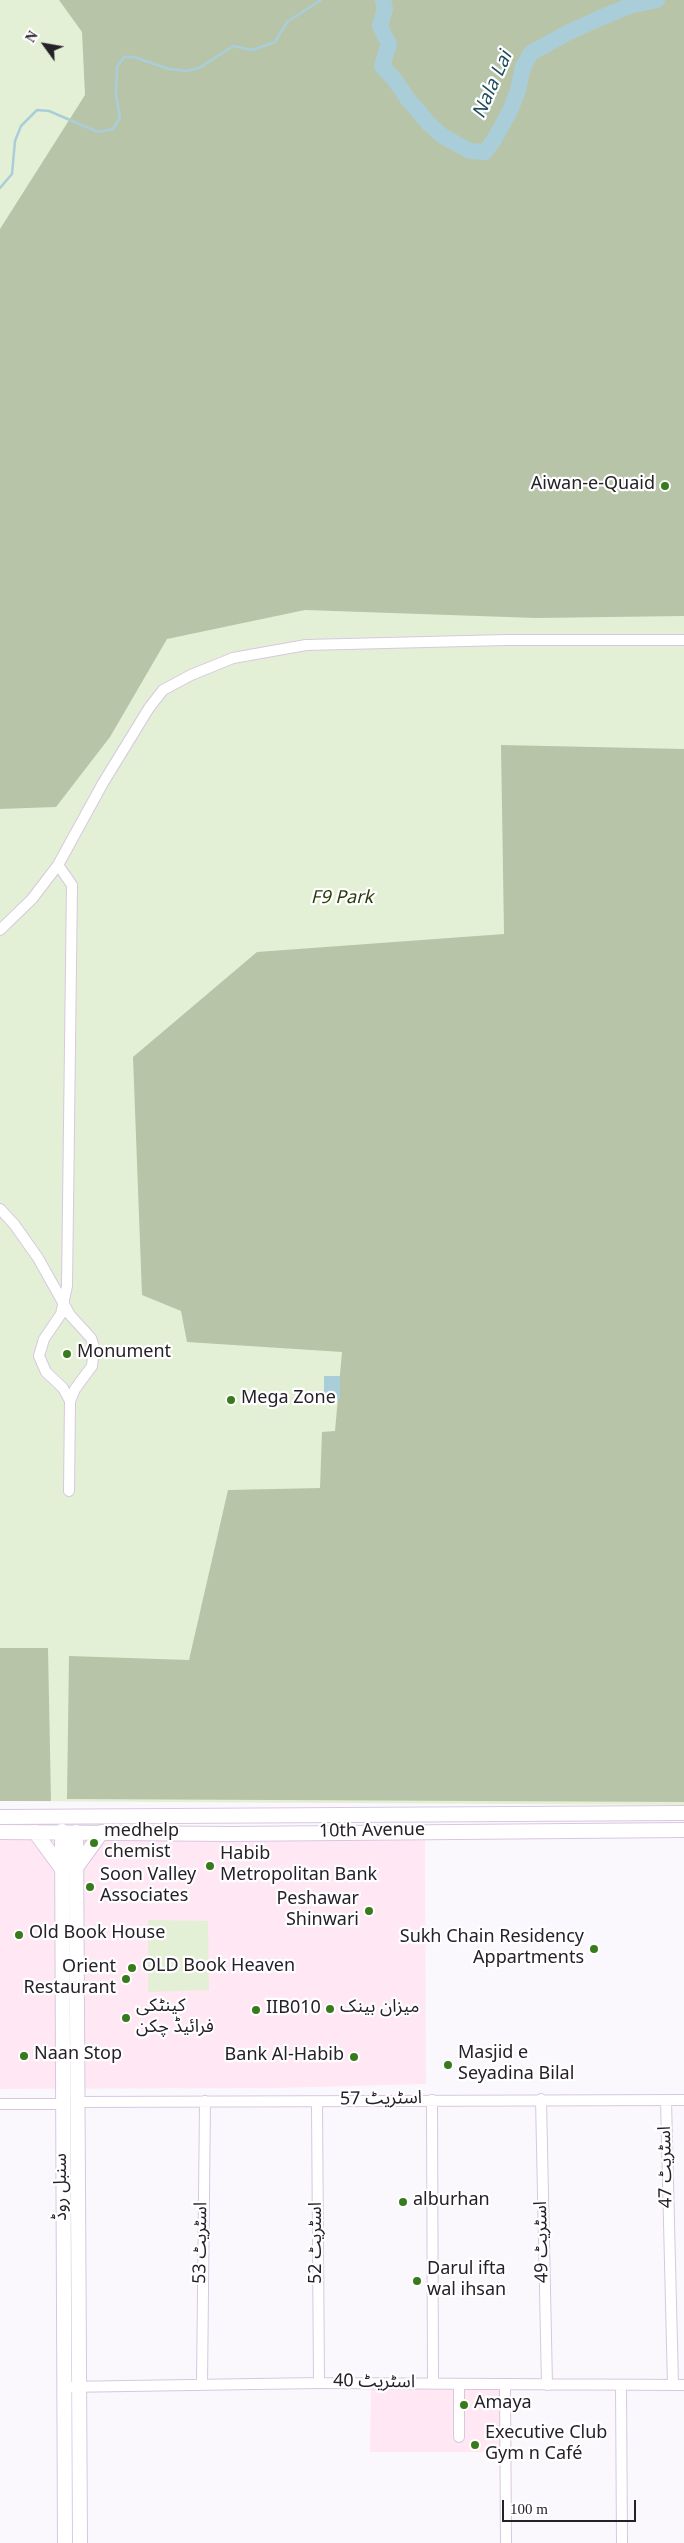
<!DOCTYPE html>
<html>
<head>
<meta charset="utf-8">
<style>
	body { margin:0 }
	#map { position:relative; width:684px; height:2543px; overflow:hidden; background:#fbf8fd; font-family:Georgia,serif }
	canvas { display:block }
	.north { position:absolute; left:20px; top:20px; width:50px; height:50px; -webkit-text-stroke:4px #fff; paint-order:stroke; rotate:302deg; font-size:14px; font-weight:700; line-height:20px; text-align:center; color:#262029 }
	.north::after { content:''; display:block; margin:auto; width:18px; height:22px; background:#262029; clip-path:polygon(50% 0,100% 100%,50% 72%,0 100%) }
	.scale { position:absolute; left:502px; top:2500px; width:134px; height:22px; box-sizing:border-box; border:2px solid #262029; border-top:0; padding-left:6px; font-size:15px; line-height:18px; white-space:nowrap; color:#262029; -webkit-text-stroke:4px #fff; paint-order:stroke }
</style>
</head>
<body>
<div id="map">
<canvas width="684" height="2543"></canvas>
<div class="north">N</div>
<div class="scale">100 m</div>
</div>
<script>
const context = document.querySelector('canvas').getContext('2d');
context.lineJoin = 'round';
function paint(path, color) {
  context.fillStyle = color;
  context.fill(path, 'evenodd');
}
function toPath(rows) {
  const path = new Path2D();
  for (const r of rows) {
    path.moveTo(r[0], r[1]);
    for (let i = 2; i < r.length; i += 2) path.lineTo(r[i], r[i + 1]);
  }
  return path;
}
function strokePath(path, color, width, dash) {
  context.strokeStyle = color;
  context.lineWidth = width;
  context.lineCap = dash ? 'butt' : 'round';
  context.setLineDash(dash || []);
  context.stroke(path);
}
function label(font, color, halo, rows, align = 'center') {
  context.font = font + ' Georgia,"Noto Sans Arabic",serif';
  context.lineWidth = 4.5;
  context.setLineDash([]);
  context.textBaseline = 'middle';
  context.strokeStyle = halo;
  context.fillStyle = color;
  for (const [text, x, y, turn = 0] of rows) {
    context.save();
    context.translate(x, y);
    context.rotate((+turn || 0) * Math.PI / 180);
    context.textAlign = isNaN(turn) ? turn : align;
    if (halo) context.strokeText(text, 0, 0);
    context.fillText(text, 0, 0);
    context.restore();
  }
}
const commercial = toPath([
	[0,1838,425,1839,426,2084,278,2088,0,2089],
	[371,2388,500,2388,502,2452,370,2452]
]);
const green = toPath([
	[0,0,684,0,684,1805,0,1801],
	[148,1920,208,1921,209,1990,148,1992]
]);
const forest = toPath([
	[59,0,684,0,684,616,536,618,305,610,167,639,110,737,56,807,0,809,0,229,85,95,82,32],
	[501,745,684,749,684,1802,67,1799,69,1656,189,1660,228,1490,320,1488,322,1432,335,1431,342,1352,187,1342,181,1311,142,1295,133,1057,257,952,504,934],
	[0,1648,48,1648,51,1801,0,1801]
]);
const water = toPath([
	[324,1376,340,1376,340,1399,324,1400]
]);
const stream = toPath([
	[0,188,12,174,15,141,21,126,37,110,49,111,98,132,113,129,120,118,116,94,117,67,124,57,134,57,169,69,188,71,201,67,233,46,252,50,275,42,287,22,321,0]
]);
const river = toPath([
	[383,0,385,9,380,26,389,44,382,66,395,80,407,98,430,125,444,137,470,151,485,152,494,140,510,111,518,90,523,67,531,53,567,33,598,19,629,6,657,0]
]);
const street = toPath([
	[58,865,72,885,67,1286,61,1314,44,1339,39,1356,46,1372,63,1388,70,1401],
	[0,930,32,899,58,865,103,783,149,708,163,690,191,675,233,658,306,645,506,640,684,640],
	[0,1209,14,1224,38,1258,70,1315,91,1338,94,1347,92,1366,75,1389,70,1401,69,1491],
	[541,2099,547,2385],
	[432,2100,433,2384],
	[666,2100,673,2385],
	[79,2102,684,2100],
	[317,2103,319,2383],
	[0,2104,62,2104],
	[202,2385,205,2101],
	[459,2385,459,2437],
	[505,2385,506,2543],
	[621,2385,622,2543],
	[64,2387,319,2383,684,2385]
]);
const secondary = toPath([
	[0,1817,684,1813],
	[62,1831,65,2543],
	[0,1832,229,1834,684,1830],
	[35,1832,62,1869],
	[76,1832,80,2543],
	[78,1865,102,1832]
]);
const markers = [
	[665,486,5,"#387b1c"],
	[67,1354,5,"#387b1c"],
	[231,1400,5,"#387b1c"],
	[94,1843,5,"#387b1c"],
	[210,1866,5,"#387b1c"],
	[90,1887,5,"#387b1c"],
	[369,1911,5,"#387b1c"],
	[19,1935,5,"#387b1c"],
	[594,1949,5,"#387b1c"],
	[132,1968,5,"#387b1c"],
	[126,1979,5,"#387b1c"],
	[330,2009,5,"#387b1c"],
	[256,2010,5,"#387b1c"],
	[126,2018,5,"#387b1c"],
	[24,2056,5,"#387b1c"],
	[354,2057,5,"#387b1c"],
	[448,2065,5,"#387b1c"],
	[403,2202,5,"#387b1c"],
	[417,2281,5,"#387b1c"],
	[464,2405,5,"#387b1c"],
	[475,2445,5,"#387b1c"]
];
const poiNames = [
	["Aiwan-e-Quaid",655,486,"right"],
	["Monument",77,1354],
	["Mega Zone",241,1400],
	["medhelp",104,1833],
	["chemist",104,1854],
	["Habib",220,1856],
	["Metropolitan Bank",220,1877],
	["Soon Valley",100,1877],
	["Associates",100,1898],
	["Peshawar",359,1901,"right"],
	["Shinwari",359,1922,"right"],
	["Old Book House",29,1935],
	["Sukh Chain Residency",584,1939,"right"],
	["Appartments",584,1960,"right"],
	["OLD Book Heaven",142,1968],
	["Orient",116,1969,"right"],
	["Restaurant",116,1990,"right"],
	["کینٹکی",136,2008],
	["فرائیڈ چکن",136,2029],
	["میزان بینک",340,2009],
	["IIB010",266,2010],
	["Masjid e",458,2055],
	["Seyadina Bilal",458,2076],
	["Naan Stop",34,2056],
	["Bank Al-Habib",344,2057,"right"],
	["alburhan",413,2202],
	["Darul ifta",427,2271],
	["wal ihsan",427,2292],
	["Amaya",474,2405],
	["Executive Club",485,2435],
	["Gym n Café",485,2456]
];
const parkNames = [
	["F9 Park",342,900]
];
const streetNames = [
	["10th Avenue",372,1833,-1],
	["اسٹریٹ 57",381,2101,-1],
	["اسٹریٹ 47",668,2167,-91],
	["سنبل روڈ",63,2187,-90],
	["اسٹریٹ 49",544,2242,-91],
	["اسٹریٹ 53",203,2243,-89],
	["اسٹریٹ 52",318,2243,-90],
	["اسٹریٹ 40",374,2384,1]
];
const waterNames = [
	["Nala Lai",495,86,-66]
];
paint(commercial, '#ffe8f4');
paint(green, '#e4f0d5');
paint(forest, '#b8c4a7');
paint(water, '#a9ced9');
strokePath(stream, '#a9ced9', 2.5);
strokePath(river, '#a9ced9', 16);
strokePath(street, '#d7c8e0', 12);
strokePath(secondary, '#d7c8e0', 16);
strokePath(street, '#fff', 10);
strokePath(secondary, '#fff', 14);
for (const [x, y, r, color] of markers) {
  const dot = new Path2D();
  dot.arc(x, y, r, 0, 2 * Math.PI);
  context.fillStyle = color;
  context.fill(dot);
  strokePath(dot, '#fff', 2);
}
label('18px', '#262029', '#fff', poiNames, 'left');
label('italic 18px', '#2a3a0b', '#fff', parkNames);
label('18px', '#262029', '#fff', streetNames);
label('italic 19px', '#1a4d5b', '#fff', waterNames);
</script>
</body>
</html>
